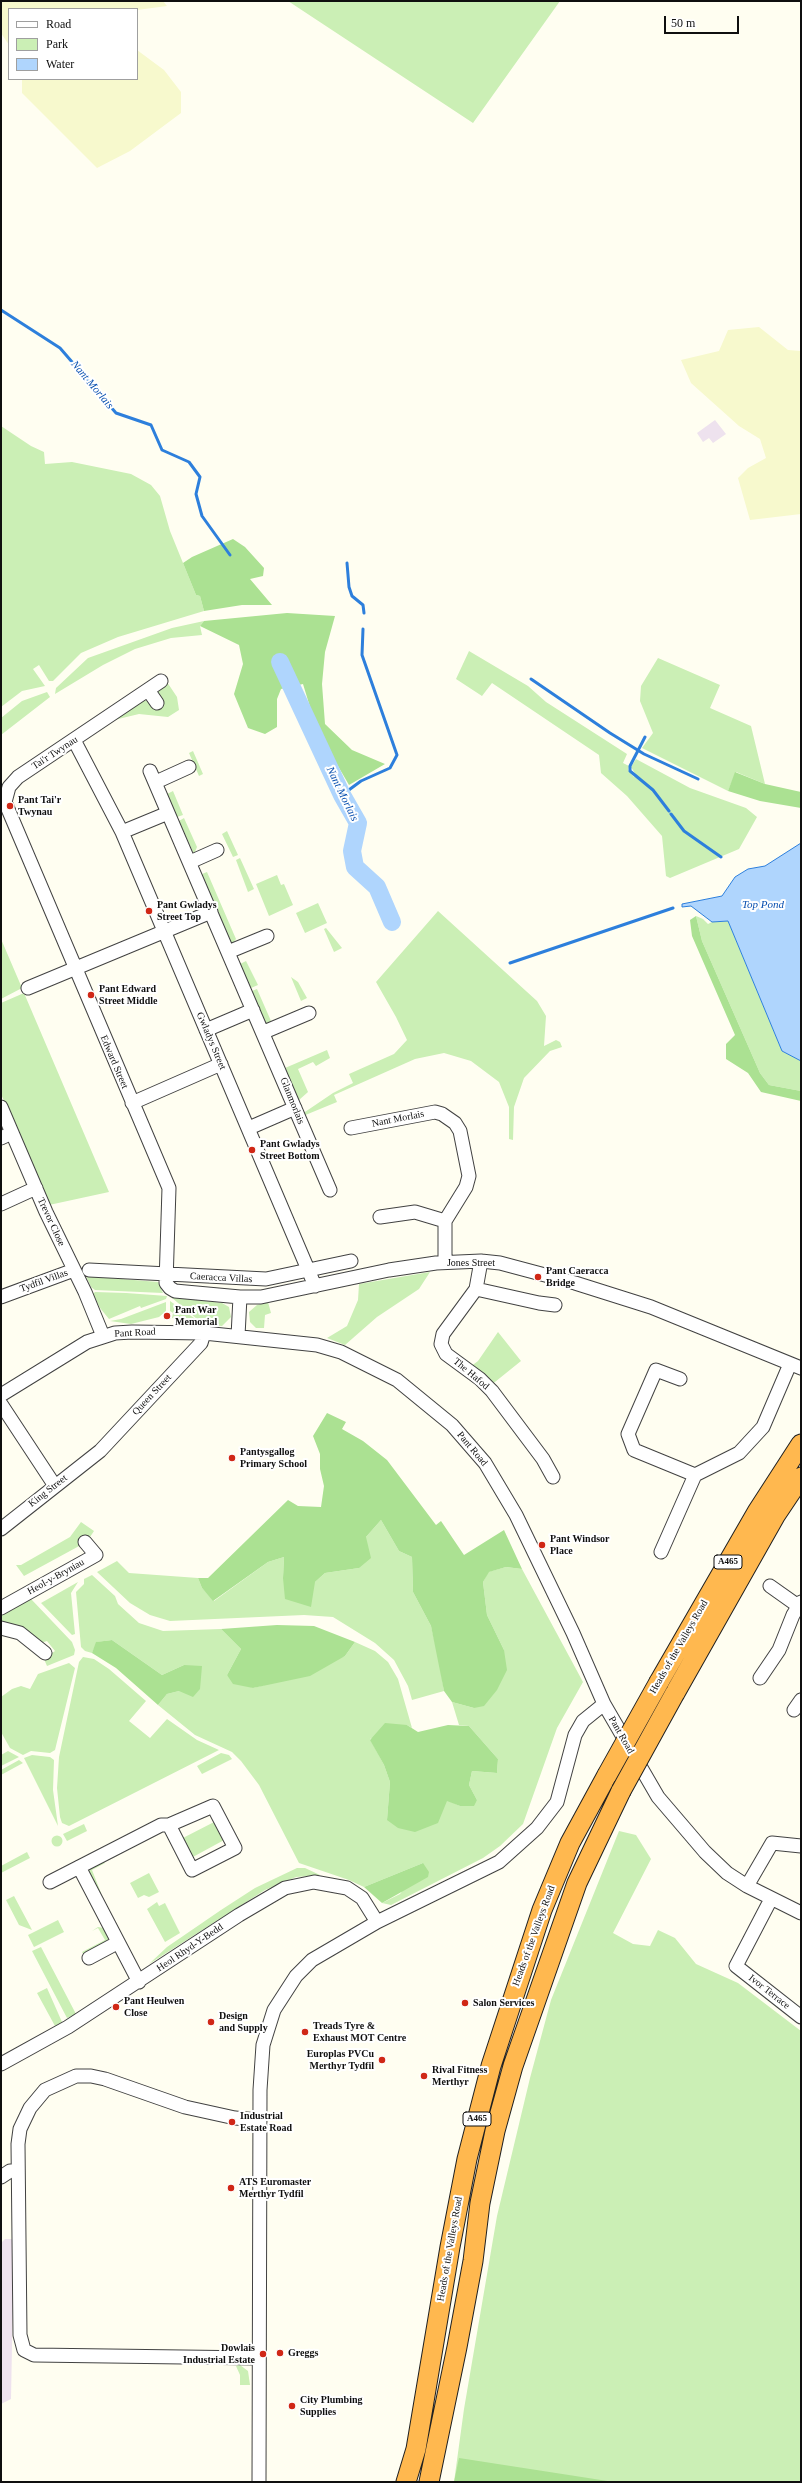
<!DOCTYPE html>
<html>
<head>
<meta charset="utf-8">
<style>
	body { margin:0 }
	#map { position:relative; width:802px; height:2483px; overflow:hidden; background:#fffef1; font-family:Georgia,serif }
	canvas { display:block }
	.frame { position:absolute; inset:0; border:2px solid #0f0f0f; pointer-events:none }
	.legend { position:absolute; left:8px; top:8px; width:130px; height:72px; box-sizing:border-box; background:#fff; border:1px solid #9f9f9f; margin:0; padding:5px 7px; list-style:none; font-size:12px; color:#0f0f0f }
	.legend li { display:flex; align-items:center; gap:8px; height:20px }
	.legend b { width:20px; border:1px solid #9f9f9f }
	.scale { position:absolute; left:664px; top:16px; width:75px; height:18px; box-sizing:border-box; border:2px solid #0f0f0f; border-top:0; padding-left:5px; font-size:12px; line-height:14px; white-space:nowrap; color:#0f0f0f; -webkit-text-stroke:3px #fff; paint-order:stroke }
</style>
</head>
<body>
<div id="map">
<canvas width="802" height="2483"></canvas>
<div class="frame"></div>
<ul class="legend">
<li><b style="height:5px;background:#fff"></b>Road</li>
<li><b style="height:11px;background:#cbefb5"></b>Park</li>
<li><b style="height:11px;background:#afd5fd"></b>Water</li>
</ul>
<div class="scale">50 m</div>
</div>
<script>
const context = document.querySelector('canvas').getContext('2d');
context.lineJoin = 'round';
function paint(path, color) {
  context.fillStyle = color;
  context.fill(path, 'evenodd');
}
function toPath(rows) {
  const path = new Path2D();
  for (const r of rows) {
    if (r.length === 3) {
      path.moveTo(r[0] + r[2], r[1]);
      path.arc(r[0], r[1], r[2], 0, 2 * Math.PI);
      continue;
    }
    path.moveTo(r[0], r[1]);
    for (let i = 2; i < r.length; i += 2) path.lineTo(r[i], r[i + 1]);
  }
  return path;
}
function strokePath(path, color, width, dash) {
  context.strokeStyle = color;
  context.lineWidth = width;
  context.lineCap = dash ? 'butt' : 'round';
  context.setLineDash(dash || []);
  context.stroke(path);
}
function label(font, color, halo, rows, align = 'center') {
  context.font = font + ' Georgia,serif';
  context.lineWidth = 4;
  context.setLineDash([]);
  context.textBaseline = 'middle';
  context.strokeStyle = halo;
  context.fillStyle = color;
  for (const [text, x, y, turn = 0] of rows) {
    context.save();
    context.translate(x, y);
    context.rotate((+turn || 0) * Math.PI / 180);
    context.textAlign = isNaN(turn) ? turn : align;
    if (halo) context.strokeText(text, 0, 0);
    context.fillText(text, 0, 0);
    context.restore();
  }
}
const industrial = toPath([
	[715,420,726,434,713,443,709,438,703,442,697,433],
	[5,2239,14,2239,11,2399,1,2404,1,2243]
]);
const farmland = toPath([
	[1,1,163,1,167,6,137,10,9,9,9,45,1,33],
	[137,50,164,70,181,92,181,113,130,151,97,168,22,93,22,79,137,79],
	[759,327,788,350,801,351,801,514,750,520,738,478,748,468,766,458,760,439,739,426,691,383,681,360,719,351,728,330]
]);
const green = toPath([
	[288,1,560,1,473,123],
	[1,426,31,446,44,452,45,464,72,462,131,474,151,485,160,496,170,531,196,595,200,596,204,611,118,637,81,653,53,681,49,681,39,665,33,669,45,686,22,691,1,707],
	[204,621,200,626,202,635,171,638,135,649,103,665,55,694,56,688,88,658,172,628],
	[469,651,528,686,546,702,627,754,623,763,629,766,628,770,634,777,636,775,631,767,636,759,690,788,746,808,757,817,739,849,670,878,666,876,662,836,627,796,601,773,599,755,492,683,482,696,456,679],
	[658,658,720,685,710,708,751,726,765,784,736,772,728,791,642,748,653,733,640,701,641,686],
	[167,682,177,697,179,710,168,717,139,714,114,720,143,700,151,702,157,695,159,689],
	[47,692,50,697,1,735,1,718,22,701],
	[193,751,203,774,199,776,189,753],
	[173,791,183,815,177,817,167,794],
	[184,818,197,847,194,854,179,821],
	[227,831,238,855,233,857,222,834],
	[240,858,254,889,248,892,236,860],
	[207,872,236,939,232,944,202,874],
	[277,875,281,885,284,884,293,905,269,916,256,884],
	[318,903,327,923,305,933,296,913],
	[438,911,537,1001,546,1016,544,1046,556,1040,560,1042,562,1047,550,1051,524,1078,514,1107,513,1140,509,1139,509,1107,499,1082,471,1061,444,1053,415,1059,334,1095,337,1102,303,1116,302,1114,333,1093,353,1083,349,1074,394,1054,407,1040,396,1017,376,982],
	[696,916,703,919,708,924,712,922,728,921,782,1051,801,1061,801,1091,769,1085,760,1073,702,941],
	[326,928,342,948,334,952,324,929],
	[1,939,22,988,1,999],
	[246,961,258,985,251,988,240,964],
	[291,977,298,982,307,998,301,1001],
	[257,989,271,1021,266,1025,252,991],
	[24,993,109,1192,49,1205,1,1094,1,1003],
	[327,1050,330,1058,316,1066,313,1062,298,1069,308,1092,299,1100,285,1068],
	[430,1272,419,1289,377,1317,345,1345,327,1338,347,1326,358,1300,359,1284],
	[86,1276,158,1282,163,1293,95,1290,91,1287],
	[95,1292,126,1293,167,1296,166,1299,141,1308,140,1306,109,1319,100,1308,93,1294],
	[171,1297,222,1303,229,1307,231,1317,222,1326,204,1325],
	[170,1301,201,1323,200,1325,172,1318,173,1313,170,1311],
	[166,1302,166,1311,159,1317,131,1324,110,1321,121,1319],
	[268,1302,271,1313,265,1315,264,1328,256,1328,250,1322,249,1312,257,1305],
	[498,1332,521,1361,490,1386,470,1367,478,1361],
	[381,1520,399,1551,412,1557,413,1592,431,1626,439,1660,444,1691,412,1700,408,1686,394,1660,375,1643,333,1617,304,1615,170,1621,150,1615,130,1603,97,1572,117,1561,129,1573,198,1578,202,1588,214,1601,268,1562,284,1557,283,1578,315,1582,325,1573,359,1568,366,1537],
	[81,1522,94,1531,88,1540,83,1537,78,1543,81,1545,24,1576,16,1565,21,1565,70,1537],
	[506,1567,522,1569,583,1682,557,1728,523,1824,500,1846,483,1858,391,1905,382,1903,400,1894,423,1863,364,1887,349,1880,299,1863,259,1785,241,1761,232,1752,195,1735,158,1705,167,1694,179,1691,184,1665,162,1675,112,1640,97,1642,92,1653,85,1651,81,1647,76,1592,84,1584,84,1579,92,1575,115,1596,118,1604,139,1623,163,1631,221,1629,241,1649,227,1675,253,1688,280,1681,345,1656,355,1642,375,1651,388,1662,398,1679,412,1728,407,1725,370,1739,384,1765,390,1782,387,1820,447,1800,460,1806,477,1800,469,1785,472,1771,497,1773,498,1759,469,1726,459,1725,452,1702,474,1708,504,1650,487,1615,483,1582,488,1572],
	[78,1582,71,1593,75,1634,72,1635,41,1603],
	[31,1599,72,1642,75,1650,74,1655,47,1666,44,1659,55,1651,47,1641,41,1643,1,1625,1,1616],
	[83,1657,94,1659,109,1669,146,1701,129,1721,150,1738,167,1719,197,1740,219,1750,69,1826,62,1823,60,1817,57,1788,59,1757,79,1662],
	[69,1663,75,1668,55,1750,50,1753,31,1751,23,1755,10,1748,1,1732,1,1697,12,1689,21,1686,30,1689,38,1674],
	[8,1751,19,1757,1,1766,1,1755],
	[221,1753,229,1755,232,1759,202,1774,197,1766],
	[32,1755,50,1757,54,1760,53,1790,58,1826,24,1758],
	[19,1760,23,1763,1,1775,1,1770],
	[216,1821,226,1839,191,1858,181,1839],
	[84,1824,87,1831,67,1841,63,1834],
	[619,1831,636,1835,651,1859,613,1933,633,1944,650,1946,658,1930,675,1938,696,1964,738,1983,801,2031,801,2482,454,2482,464,2409,497,2216,530,2078,551,2000],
	[57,1841,5.5],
	[27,1852,30,1858,1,1873,1,1866],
	[103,1861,105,1863,92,1870,101,1893,98,1895,88,1874,91,1866],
	[297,1868,305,1868,320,1875,296,1877,265,1890,149,1964,167,1947,221,1910,255,1888],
	[149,1873,159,1892,149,1897,144,1895,138,1898,130,1883],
	[14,1896,30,1926,32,1930,19,1925,6,1900],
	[157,1902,159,1906,165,1903,180,1933,165,1942,147,1909],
	[58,1920,64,1932,34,1947,28,1935],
	[98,1927,104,1928,109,1938,106,1944,85,1957,82,1952,105,1940,98,1928,92,1931],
	[41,1947,76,2014,67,2018,32,1951],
	[47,1988,62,2022,55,2026,37,1993],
	[240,2365,248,2371,250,2385,240,2385,240,2375,236,2366]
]);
const forest = toPath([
	[233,539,245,547,264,568,263,576,250,579,272,605,242,605,204,611,200,596,196,595,183,563,192,557],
	[287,613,335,616,325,652,322,684,325,724,352,750,385,764,349,785,317,730,303,684,281,689,277,699,277,727,265,734,248,728,234,694,243,664,239,645,200,626,204,621],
	[735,772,765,784,801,792,801,808,760,801,728,791],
	[696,916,702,941,760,1073,769,1085,801,1091,801,1101,761,1092,748,1073,726,1059,726,1044,735,1035,692,936,690,920],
	[327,1413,346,1422,342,1429,363,1441,387,1460,436,1525,441,1521,464,1555,504,1530,522,1569,506,1567,489,1572,483,1582,487,1615,504,1650,507,1670,497,1690,484,1706,474,1708,452,1702,444,1691,431,1626,413,1592,412,1557,399,1551,381,1520,366,1537,371,1558,359,1568,325,1573,315,1582,311,1607,285,1599,283,1578,284,1557,268,1562,213,1601,202,1588,198,1578,208,1578,288,1500,298,1506,321,1507,324,1486,320,1469,320,1454,313,1436],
	[277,1625,314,1626,355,1642,345,1656,310,1676,253,1688,233,1684,227,1675,241,1649,221,1629],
	[112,1640,162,1675,184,1665,202,1666,200,1689,193,1697,179,1691,167,1694,158,1705,116,1668,92,1653,96,1642],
	[385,1723,407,1725,418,1732,448,1725,469,1726,498,1759,497,1773,472,1771,469,1785,477,1800,474,1806,460,1806,447,1801,438,1823,415,1832,398,1828,387,1820,390,1782,384,1765,370,1740],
	[423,1863,429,1872,428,1877,382,1903,364,1887],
	[459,2458,614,2482,454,2482]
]);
const water = toPath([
	[801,843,801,1061,782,1051,728,921,712,922,691,906,682,907,682,904,722,896,735,877,748,869,765,866,801,843]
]);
const stream = toPath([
	[1,310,60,348,116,413,151,425,162,450,189,462,200,477,196,494,202,516,230,555],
	[347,563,349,587,352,596,363,605,364,613],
	[531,679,610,733,644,754,698,779],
	[645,737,630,766,630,771,653,790,669,811],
	[342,795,361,781,390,768,397,755,362,655,363,629],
	[671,814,684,831,721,857],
	[510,963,673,908]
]);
const river = toPath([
	[280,662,342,795,358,823,352,851,355,867,377,887,392,922]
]);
const minor = toPath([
	[161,681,18,777,9,787,5,802,169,1188,166,1283,170,1288,175,1291,240,1297,261,1297,389,1270,436,1263,481,1261,500,1263,575,1283,651,1307,801,1368],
	[148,690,157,703],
	[74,740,122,832,315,1286],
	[150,771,330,1190],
	[156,782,189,767],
	[122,832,168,813],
	[190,862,217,850],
	[228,952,267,936],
	[28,988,211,912],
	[206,1030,253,1010],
	[264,1032,309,1013],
	[132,1103,221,1064],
	[1,1107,46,1212,85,1292,103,1336],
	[249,1128,295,1108],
	[351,1128,435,1112,442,1114,455,1123,460,1131,469,1176,466,1187,445,1221,445,1262],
	[1,1138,12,1133],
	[1,1204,36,1188],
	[380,1217,415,1212,445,1221],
	[481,1261,476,1289,443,1334,441,1344,446,1354,480,1379,492,1391,543,1459,553,1477],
	[89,1270,266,1279,351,1261],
	[476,1289,539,1303,555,1305],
	[1,1297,74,1270],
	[238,1336,240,1297],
	[680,1379,656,1370,628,1434,634,1450,695,1475,739,1453,763,1427,790,1364],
	[1,1395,87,1342,115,1333,132,1332,204,1333,317,1345,341,1352,397,1380,452,1425,485,1463,516,1515,573,1633,604,1704,658,1797,705,1852,727,1873,747,1886,801,1913],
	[1,1404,55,1486],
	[1,1529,100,1451,201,1343,204,1333],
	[661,1552,695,1475],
	[770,1586,801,1608],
	[1,1608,96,1555,85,1542],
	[1,1628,20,1633,45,1653],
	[760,1678,779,1650,793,1615,801,1602],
	[794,1710,801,1700],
	[79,1867,139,1982],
	[50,1882,161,1825,169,1825,213,1806,235,1848,192,1870,169,1825],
	[747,1886,772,1843,801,1846],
	[771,1899,736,1966,801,2017],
	[89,1958,117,1943],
	[1,2064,68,2027,239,1915,285,1888,314,1882,347,1888,362,1898,377,1922],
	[1,2177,10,2171,18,2171],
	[258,2358,34,2355,24,2350,20,2335,18,2144,20,2129,30,2108,45,2090,76,2076,91,2076,105,2079,185,2107,235,2118,259,2120],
	[259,2482,260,2090,263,2045,274,2010,296,1976,312,1960,377,1922,499,1862,537,1828,557,1802,575,1735,583,1721,604,1704]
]);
const highway = toPath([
	[659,1682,757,1512,801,1444],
	[675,1693,775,1516,801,1477],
	[406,2482,416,2449,450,2247,467,2159,491,2066,542,1910,570,1843,607,1775],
	[429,2482,457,2347,473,2261,480,2203,495,2131,513,2066,577,1883,621,1791]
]);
const highwayBridge = toPath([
	[607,1775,659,1682],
	[621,1791,675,1693]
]);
const markers = [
	[10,806,4,"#d02716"],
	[149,911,4,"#d02716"],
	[91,995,4,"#d02716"],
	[252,1150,4,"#d02716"],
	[538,1277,4,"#d02716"],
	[167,1316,4,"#d02716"],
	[232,1458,4,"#d02716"],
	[542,1545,4,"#d02716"],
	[465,2003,4,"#d02716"],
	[116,2007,4,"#d02716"],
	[211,2022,4,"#d02716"],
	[305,2032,4,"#d02716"],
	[382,2060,4,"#d02716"],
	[424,2076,4,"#d02716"],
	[232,2122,4,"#d02716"],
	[231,2188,4,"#d02716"],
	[280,2353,4,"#d02716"],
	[263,2354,4,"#d02716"],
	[292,2406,4,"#d02716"]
];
const shields = [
	[728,1562,28],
	[477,2119,28]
];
const shieldNames = [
	["A465",728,1562],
	["A465",477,2119]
];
const streetNames = [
	["Tai'r Twynau",55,753,-33],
	["Gwladys Street",211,1041,67],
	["Edward Street",114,1062,67],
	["Glanmorlais",292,1101,68],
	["Nant Morlais",398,1119,-11],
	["Trevor Close",51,1222,65],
	["Jones Street",471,1263],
	["Caeracca Villas",221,1278,3],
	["Tydfil Villas",44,1281,-20],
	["Pant Road",135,1333,-3],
	["The Hafod",471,1374,40],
	["Queen Street",152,1395,-47],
	["Pant Road",472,1449,50],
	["King Street",48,1491,-38],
	["Heol-y-Bryniau",56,1577,-29],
	["Heads of the Valleys Road",679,1647,-60],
	["Pant Road",621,1735,60],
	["Heads of the Valleys Road",534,1936,-70],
	["Heol Rhyd-Y-Bedd",190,1948,-34],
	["Ivor Terrace",769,1992,38],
	["Heads of the Valleys Road",450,2249,-80]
];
const poiNames = [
	["Pant Tai'r",18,800],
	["Twynau",18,812],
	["Pant Gwladys",157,905],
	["Street Top",157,917],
	["Pant Edward",99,989],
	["Street Middle",99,1001],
	["Pant Gwladys",260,1144],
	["Street Bottom",260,1156],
	["Pant Caeracca",546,1271],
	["Bridge",546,1283],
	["Pant War",175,1310],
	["Memorial",175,1322],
	["Pantysgallog",240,1452],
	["Primary School",240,1464],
	["Pant Windsor",550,1539],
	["Place",550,1551],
	["Pant Heulwen",124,2001],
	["Close",124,2013],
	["Salon Services",473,2003],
	["Design",219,2016],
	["and Supply",219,2028],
	["Treads Tyre &",313,2026],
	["Exhaust MOT Centre",313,2038],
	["Europlas PVCu",374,2054,"right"],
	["Merthyr Tydfil",374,2066,"right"],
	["Rival Fitness",432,2070],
	["Merthyr",432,2082],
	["Industrial",240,2116],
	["Estate Road",240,2128],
	["ATS Euromaster",239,2182],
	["Merthyr Tydfil",239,2194],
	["Dowlais",255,2348,"right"],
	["Industrial Estate",255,2360,"right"],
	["Greggs",288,2353],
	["City Plumbing",300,2400],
	["Supplies",300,2412]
];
const waterNames = [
	["Nant Morlais",92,385,50],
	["Nant Morlais",342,794,64],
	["Top Pond",763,905]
];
paint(industrial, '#eee2ee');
paint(farmland, '#f7f9cd');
paint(green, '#cbefb5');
paint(forest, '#abe192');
paint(water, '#afd5fd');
strokePath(water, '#2d7fdc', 1);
strokePath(stream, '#2d7fdc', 3);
strokePath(river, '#afd5fd', 18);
strokePath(minor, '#424242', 15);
strokePath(highway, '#202020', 21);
strokePath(minor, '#fff', 13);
strokePath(highway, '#ffb84f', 19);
strokePath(highwayBridge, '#202020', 21, []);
strokePath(highwayBridge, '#ffb84f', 19);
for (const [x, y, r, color] of markers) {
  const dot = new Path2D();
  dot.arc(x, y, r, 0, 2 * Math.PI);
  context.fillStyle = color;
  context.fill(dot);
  strokePath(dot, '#fff', 1.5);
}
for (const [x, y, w] of shields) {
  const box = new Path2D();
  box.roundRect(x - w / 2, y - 7, w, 14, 3);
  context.fillStyle = '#fff';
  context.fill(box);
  strokePath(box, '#0f0f0f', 1);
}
label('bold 9px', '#0f0f0f', null, shieldNames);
label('10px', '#0f0f0f', '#fff', streetNames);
label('bold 10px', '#0f0f0f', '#fff', poiNames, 'left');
label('italic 11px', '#0950b0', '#fff', waterNames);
</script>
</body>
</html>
